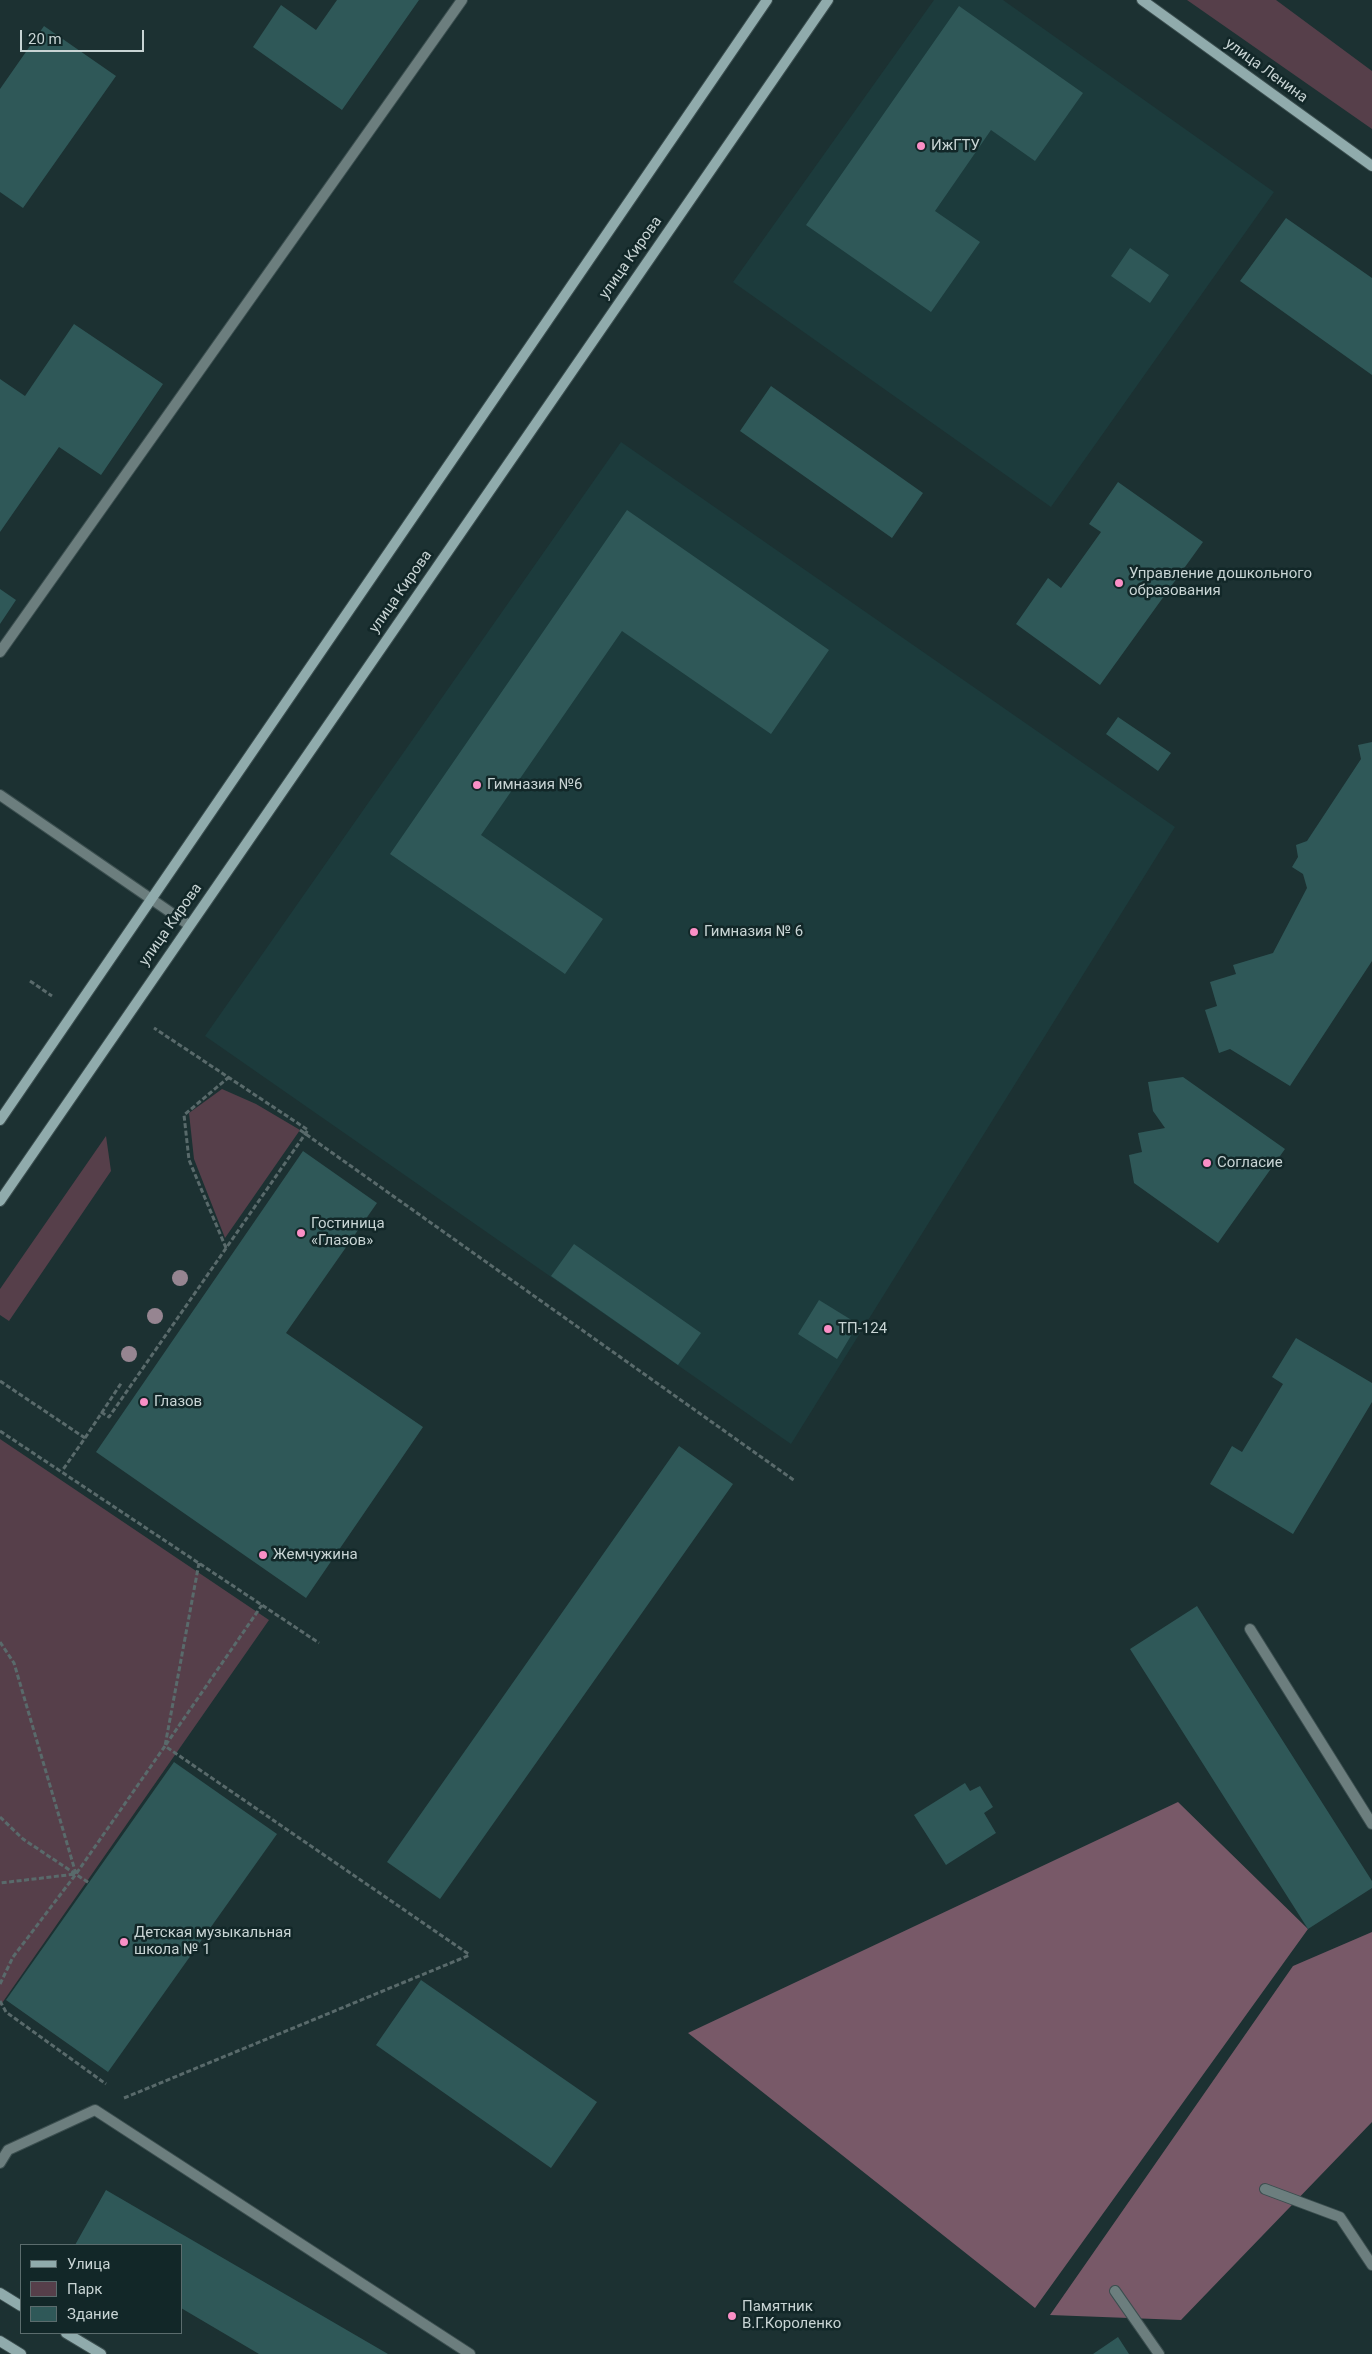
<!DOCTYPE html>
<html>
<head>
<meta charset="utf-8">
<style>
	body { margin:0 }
	#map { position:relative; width:1372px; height:2354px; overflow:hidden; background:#1c3132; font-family:Roboto,sans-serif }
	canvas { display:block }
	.legend { position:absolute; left:20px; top:2244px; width:162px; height:90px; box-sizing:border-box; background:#122728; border:1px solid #5b6c6d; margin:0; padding:6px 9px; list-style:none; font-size:15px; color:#c8d4d4 }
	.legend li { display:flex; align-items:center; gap:10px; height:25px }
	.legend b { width:25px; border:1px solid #5b6c6d }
	.scale { position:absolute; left:20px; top:30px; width:124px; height:22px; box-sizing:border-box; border:2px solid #c8d4d4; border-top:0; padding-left:6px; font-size:15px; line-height:18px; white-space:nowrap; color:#c8d4d4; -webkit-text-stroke:4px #122728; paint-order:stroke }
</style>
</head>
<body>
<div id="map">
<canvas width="1372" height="2354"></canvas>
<ul class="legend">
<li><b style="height:6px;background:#90abac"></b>Улица</li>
<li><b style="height:14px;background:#563f4a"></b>Парк</li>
<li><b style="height:14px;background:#2f5858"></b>Здание</li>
</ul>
<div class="scale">20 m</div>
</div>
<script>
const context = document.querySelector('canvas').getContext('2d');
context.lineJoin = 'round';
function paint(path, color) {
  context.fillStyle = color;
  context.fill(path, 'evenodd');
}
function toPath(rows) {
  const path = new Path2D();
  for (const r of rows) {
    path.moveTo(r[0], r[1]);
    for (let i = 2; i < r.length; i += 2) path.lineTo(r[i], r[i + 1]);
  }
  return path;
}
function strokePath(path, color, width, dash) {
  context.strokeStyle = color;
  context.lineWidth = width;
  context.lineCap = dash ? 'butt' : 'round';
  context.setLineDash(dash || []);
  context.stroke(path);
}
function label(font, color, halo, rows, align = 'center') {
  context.font = font + ' Roboto,sans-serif';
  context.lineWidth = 5;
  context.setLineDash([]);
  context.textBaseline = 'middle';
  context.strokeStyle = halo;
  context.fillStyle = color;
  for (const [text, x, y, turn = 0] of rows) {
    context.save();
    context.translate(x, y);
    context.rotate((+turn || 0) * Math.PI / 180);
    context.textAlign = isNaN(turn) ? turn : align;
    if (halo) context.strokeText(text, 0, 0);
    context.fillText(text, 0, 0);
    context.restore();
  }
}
const built = toPath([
	[934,0,1003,0,1274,192,1051,507,733,282],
	[621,442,1175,827,791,1444,205,1036]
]);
const green = toPath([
	[1187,0,1276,0,1372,71,1372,129],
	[222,1089,256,1104,300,1130,225,1238,194,1159,189,1113],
	[106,1136,111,1171,9,1321,0,1315,0,1289],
	[0,1439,269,1620,0,2006]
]);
const forest = toPath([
	[1178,1802,1308,1929,1035,2308,688,2033],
	[1372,1932,1372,2122,1181,2320,1050,2315,1293,1966]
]);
const building = toPath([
	[337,0,419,0,342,110,253,47,281,5,316,30],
	[959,6,1083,93,1035,161,991,130,935,211,980,242,931,312,806,225],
	[44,26,116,76,23,208,0,192,0,89],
	[1286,218,1372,278,1372,375,1240,281],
	[1130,248,1169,275,1150,303,1111,276],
	[74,324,163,384,101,475,59,447,0,532,0,379,25,396],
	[771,386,923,493,892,538,740,431],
	[1118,482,1203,542,1100,685,1016,624,1048,578,1061,588,1101,532,1089,524],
	[627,510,829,650,771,734,622,631,481,835,603,919,565,974,390,854],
	[0,589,16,600,0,624],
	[1118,717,1171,753,1158,771,1106,734],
	[1372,742,1372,961,1290,1086,1230,1049,1219,1053,1205,1010,1217,1006,1210,982,1236,974,1233,965,1273,953,1307,888,1303,874,1292,867,1298,857,1296,845,1307,841,1361,759,1358,745],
	[1183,1077,1285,1149,1218,1243,1134,1183,1129,1155,1142,1152,1138,1133,1165,1128,1153,1111,1148,1082],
	[303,1151,377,1203,286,1333,423,1427,306,1598,96,1452],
	[574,1244,701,1333,678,1365,551,1276],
	[819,1300,858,1324,837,1359,798,1334],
	[1296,1338,1372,1383,1372,1402,1293,1534,1210,1484,1232,1446,1242,1452,1283,1384,1272,1377],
	[679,1446,733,1484,440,1899,387,1862],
	[1197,1606,1372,1881,1372,1888,1308,1929,1130,1649],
	[174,1762,277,1834,108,2072,6,2000],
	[965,1783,970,1791,980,1786,993,1807,984,1813,996,1833,946,1865,914,1815],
	[421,1980,597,2102,551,2168,376,2045],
	[106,2190,388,2354,259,2354,181,2308,181,2245,75,2245],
	[1118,2337,1129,2354,1093,2354]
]);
const path = toPath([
	[30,981,52,996],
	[300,1130,795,1481],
	[226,1248,189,1160,184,1115,229,1077],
	[0,1381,85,1438,62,1471],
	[101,1412,109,1417,308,1130,154,1028],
	[0,1431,319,1643],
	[85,1438,122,1382],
	[199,1563,165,1746,262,1605],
	[0,1642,14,1663,76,1874,0,1883],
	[0,1817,23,1839,89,1883],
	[0,1984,13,1957,76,1874,165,1746,470,1955],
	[0,2001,6,2012,106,2084],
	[124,2098,470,1955]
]);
const lane = toPath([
	[0,652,462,0],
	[0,795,189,925],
	[1250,1629,1372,1824],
	[0,2163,8,2150,95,2110,470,2354],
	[1265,2189,1340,2217,1372,2265],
	[1115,2291,1159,2354]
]);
const secondary = toPath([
	[1142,0,1372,166],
	[0,1120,767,0],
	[0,1201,828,0],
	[0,2293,21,2306],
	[66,2333,101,2354],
	[0,2341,21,2354]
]);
const trees = [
	[180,1278],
	[155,1316],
	[129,1354]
];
const markers = [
	[921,146,5,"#fa8fc6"],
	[1119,583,5,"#fa8fc6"],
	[477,785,5,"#fa8fc6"],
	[694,932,5,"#fa8fc6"],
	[1207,1163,5,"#fa8fc6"],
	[301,1233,5,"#fa8fc6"],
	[828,1329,5,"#fa8fc6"],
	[144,1402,5,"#fa8fc6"],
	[263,1555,5,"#fa8fc6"],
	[124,1942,5,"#fa8fc6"],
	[732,2316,5,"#fa8fc6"]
];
const streetNames = [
	["улица Ленина",1266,71,36],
	["улица Кирова",631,258,-55],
	["улица Кирова",401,592,-55],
	["улица Кирова",171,925,-55]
];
const poiNames = [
	["ИжГТУ",931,146],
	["Управление дошкольного",1129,574],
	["образования",1129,591],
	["Гимназия №6",487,785],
	["Гимназия № 6",704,932],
	["Согласие",1217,1163],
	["Гостиница",311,1224],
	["«Глазов»",311,1241],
	["ТП-124",838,1329],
	["Глазов",154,1402],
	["Жемчужина",273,1555],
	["Детская музыкальная",134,1933],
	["школа № 1",134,1950],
	["Памятник",742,2307],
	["В.Г.Короленко",742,2324]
];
paint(built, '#1c3b3c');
paint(green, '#563f4a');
paint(forest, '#785968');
paint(building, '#2f5858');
strokePath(lane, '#3b4e4f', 12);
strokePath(secondary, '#3b4e4f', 12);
strokePath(path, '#596a6b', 3, [5, 2.5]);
strokePath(lane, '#6c7e7e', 10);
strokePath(secondary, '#90abac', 10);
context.fillStyle = '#968591';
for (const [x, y] of trees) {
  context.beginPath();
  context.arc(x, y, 8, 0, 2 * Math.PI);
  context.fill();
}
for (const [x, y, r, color] of markers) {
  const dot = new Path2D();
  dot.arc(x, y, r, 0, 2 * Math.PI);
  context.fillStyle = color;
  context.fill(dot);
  strokePath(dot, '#122728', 2);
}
label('15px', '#c8d4d4', '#122728', streetNames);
label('15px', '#c8d4d4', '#122728', poiNames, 'left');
</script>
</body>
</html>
